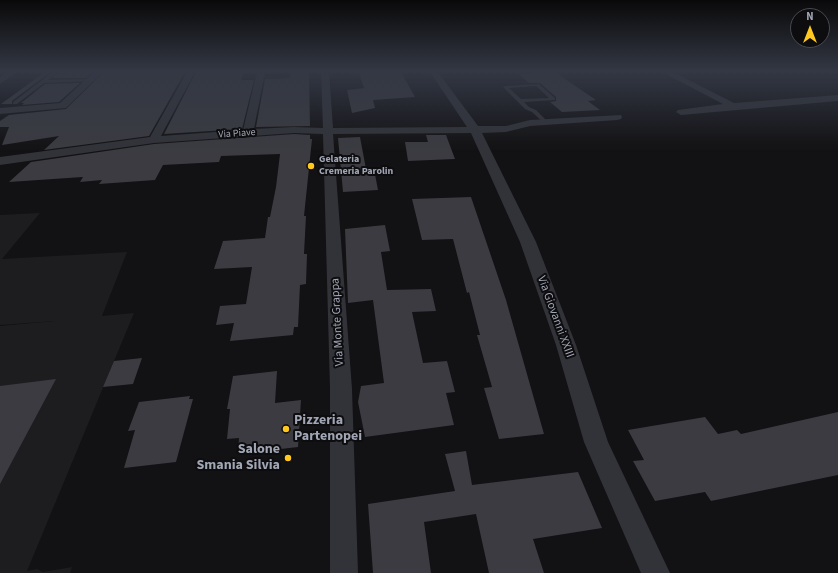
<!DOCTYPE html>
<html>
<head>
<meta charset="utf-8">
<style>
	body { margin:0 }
	#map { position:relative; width:838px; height:573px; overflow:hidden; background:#121113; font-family:"Source Sans 3",sans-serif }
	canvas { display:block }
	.north { position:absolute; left:790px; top:8px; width:40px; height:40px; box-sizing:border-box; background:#0d0c0e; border:1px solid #484a51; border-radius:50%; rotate:0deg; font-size:11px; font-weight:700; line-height:16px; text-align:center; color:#a1a6b5 }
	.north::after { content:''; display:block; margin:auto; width:14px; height:18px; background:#ffc81e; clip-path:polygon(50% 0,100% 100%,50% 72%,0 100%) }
</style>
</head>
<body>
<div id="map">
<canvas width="838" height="573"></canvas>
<div class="north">N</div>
</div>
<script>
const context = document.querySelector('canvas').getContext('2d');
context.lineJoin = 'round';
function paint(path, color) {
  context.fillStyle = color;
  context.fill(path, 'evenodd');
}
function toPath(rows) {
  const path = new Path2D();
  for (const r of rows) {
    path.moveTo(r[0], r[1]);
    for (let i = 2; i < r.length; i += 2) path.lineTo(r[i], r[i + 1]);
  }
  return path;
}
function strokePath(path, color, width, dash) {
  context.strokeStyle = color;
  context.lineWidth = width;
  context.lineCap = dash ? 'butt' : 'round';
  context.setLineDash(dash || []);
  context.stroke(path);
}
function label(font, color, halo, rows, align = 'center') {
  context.font = font + ' "Source Sans 3",sans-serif';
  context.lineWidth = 4;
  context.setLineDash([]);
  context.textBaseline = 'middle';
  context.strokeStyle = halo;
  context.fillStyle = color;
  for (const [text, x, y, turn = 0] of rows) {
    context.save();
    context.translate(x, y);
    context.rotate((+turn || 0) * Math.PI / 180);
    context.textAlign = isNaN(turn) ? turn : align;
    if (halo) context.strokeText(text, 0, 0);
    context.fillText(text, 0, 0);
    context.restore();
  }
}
const built = toPath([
	[40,213,2,259,127,252,102,316,134,313,27,571,37,569,43,572,72,567,70,573,0,573,0,326,55,321,0,325,0,215]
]);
const building = toPath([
	[45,72,50,72,12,101,12,104,1,104],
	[59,72,92,72,86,78,52,78],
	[104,72,185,72,149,136,44,150,59,136,2,145,9,127,0,127,0,121,9,115,66,109],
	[196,72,244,72,241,80,254,80,242,129,164,134],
	[291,72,309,72,310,126,256,127,265,79,290,78],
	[363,72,401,72,415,97,373,100,375,108,352,113,347,90,364,88,359,73],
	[555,72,596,100,588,101,600,110,562,112,550,102,556,101,556,97,540,83,529,83,519,74],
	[80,83,59,102,22,105,24,103,21,103,45,84],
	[294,134,310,135,310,139,312,139,304,216,306,216,304,254,307,254,306,284,300,285,298,327,294,327,293,335,230,341,234,323,216,325,220,306,246,304,252,267,214,269,223,241,265,238,268,217,270,217,276,187,280,154,221,156,219,162,163,165,155,180,99,184,102,180,80,182,83,177,9,182,31,162,154,144],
	[426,135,446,135,455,159,408,161,405,142,428,142],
	[360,137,366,169,374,169,378,190,343,192,338,138],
	[471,197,506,300,544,434,499,439,484,388,492,387,477,335,480,335,469,292,467,293,453,239,422,240,412,199],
	[385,225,390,251,381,252,387,290,431,289,436,311,412,312,423,363,447,361,455,392,446,393,454,425,365,437,358,402,361,386,384,383,373,300,348,303,345,229],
	[142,358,133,384,103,387,114,361],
	[277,371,275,403,301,400,298,447,238,454,239,438,227,439,230,409,227,409,233,376],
	[56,379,0,484,0,386],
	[190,396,189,399,193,399,176,462,124,468,135,430,128,431,139,402],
	[838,412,838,475,711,501,705,492,655,501,633,461,644,460,628,430,705,417,718,434,737,430,741,434],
	[466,451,472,485,578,472,602,528,533,539,544,573,489,573,476,514,424,522,431,573,373,573,368,504,455,491,445,454]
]);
const service = toPath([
	[53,72,58,72,48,80,92,79,94,80,92,81,44,83,17,104,13,104,13,102,53,72],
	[539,84,555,98,555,100,524,102,529,107,536,110,547,121,547,123,545,124,532,112,525,109,503,87,505,86,539,84],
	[536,86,549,98,521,99,509,88,536,86]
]);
const minor = toPath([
	[7,72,17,72,0,84,0,77,7,72],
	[94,72,103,72,66,108,0,114,0,108,60,103,94,72],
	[187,72,195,72,161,136,243,130,257,72,265,72,254,129,294,127,323,128,321,72,329,72,333,128,467,127,430,72,438,72,478,126,506,126,530,120,621,115,622,117,621,119,617,120,530,126,506,132,482,133,536,242,576,345,608,442,670,573,641,573,584,442,556,345,520,242,471,133,333,134,352,389,358,573,330,573,330,389,323,134,294,133,154,143,0,165,0,157,150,137,187,72],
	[662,72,673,72,734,103,838,95,838,101,681,115,676,112,678,110,723,104,662,72]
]);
const markers = [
	[311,166,4,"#ffc81e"],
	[286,429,4,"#ffc81e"],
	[288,458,4,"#ffc81e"]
];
const farStreetnames = [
	["Via Piave",237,134,-4]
];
const farPoinames = [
	["Gelateria",319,160],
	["Cremeria Parolin",319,172]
];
const streetNames = [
	["Via Giovanni XXIII",555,317,70],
	["Via Monte Grappa",338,322,-93]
];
const nearPoinames = [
	["Pizzeria",294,421],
	["Partenopei",294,437],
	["Salone",280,450,"right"],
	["Smania Silvia",280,466,"right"]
];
paint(built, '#1d1d20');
paint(building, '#3b3b41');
paint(service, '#323339');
paint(minor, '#323339');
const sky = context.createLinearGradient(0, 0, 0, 152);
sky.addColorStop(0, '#0a090a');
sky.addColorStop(0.47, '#333844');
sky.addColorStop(1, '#33384400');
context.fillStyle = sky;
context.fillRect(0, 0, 838, 152);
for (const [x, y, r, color] of markers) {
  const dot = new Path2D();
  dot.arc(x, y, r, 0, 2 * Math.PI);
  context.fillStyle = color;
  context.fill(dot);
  strokePath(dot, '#0d0c0e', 1.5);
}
label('10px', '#a1a6b5', '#0d0c0e', farStreetnames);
label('bold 10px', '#a1a6b5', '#0d0c0e', farPoinames, 'left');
label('12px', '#a1a6b5', '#0d0c0e', streetNames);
label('bold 14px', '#a1a6b5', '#0d0c0e', nearPoinames, 'left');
</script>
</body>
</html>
